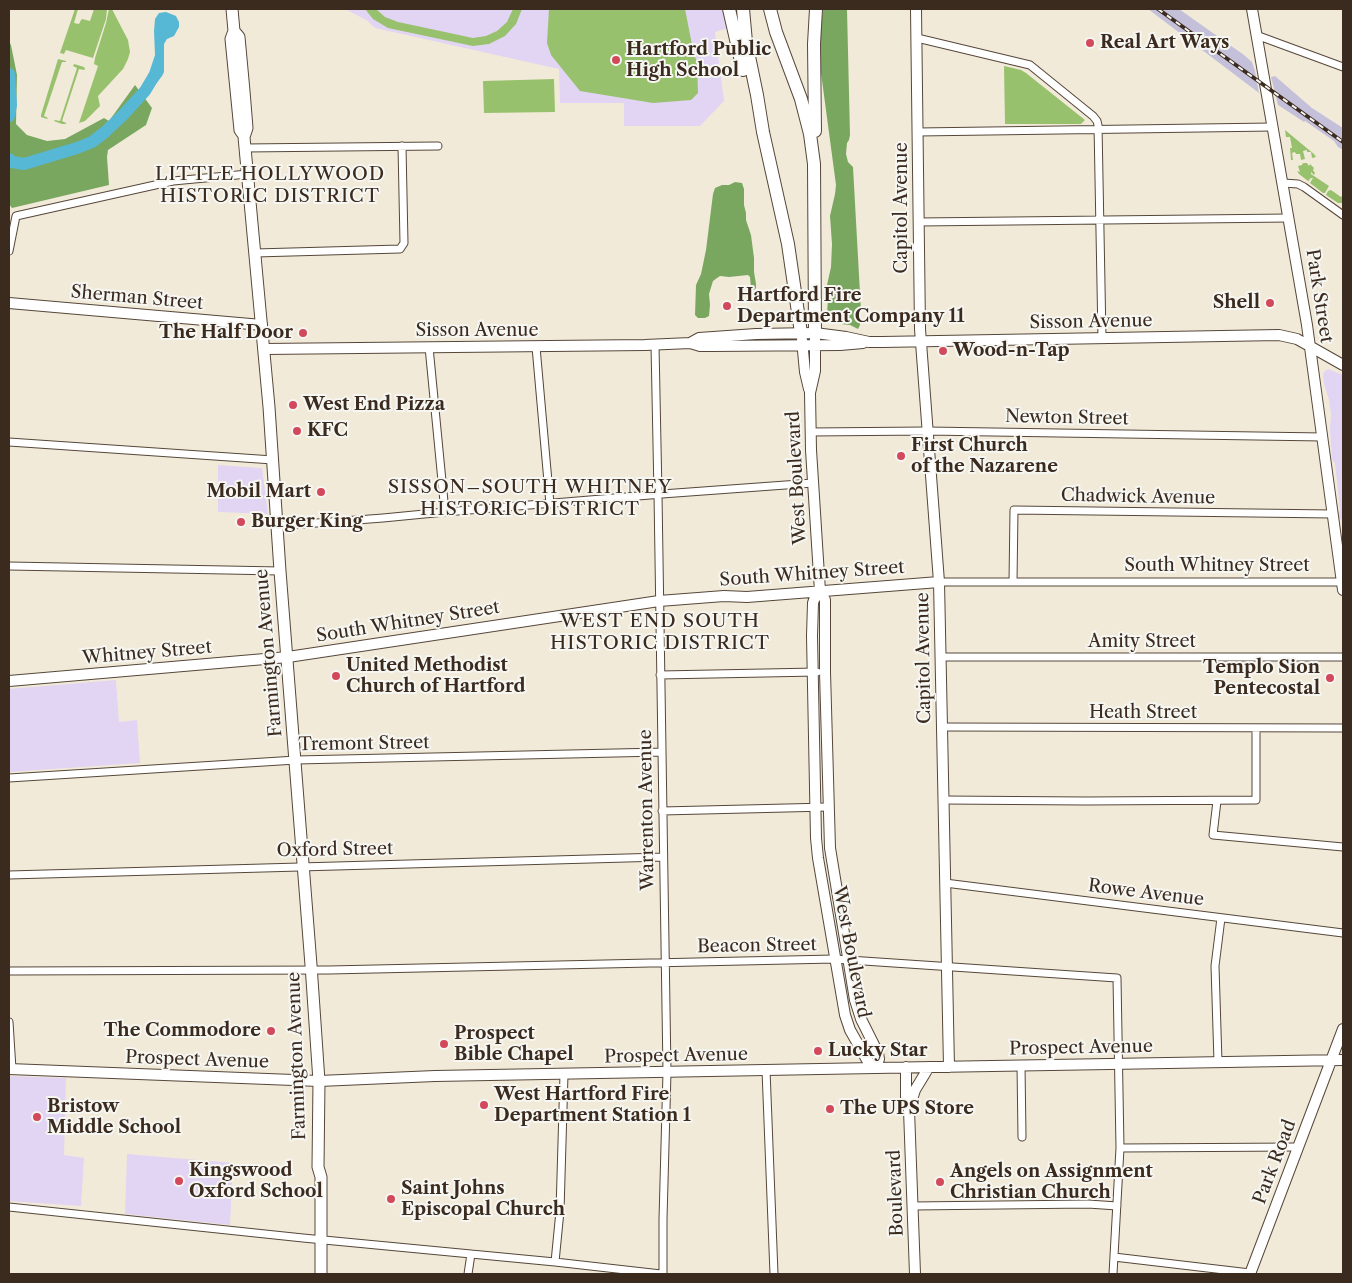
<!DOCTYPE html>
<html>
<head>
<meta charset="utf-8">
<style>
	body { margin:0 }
	#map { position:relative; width:1352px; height:1283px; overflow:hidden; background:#f2ead9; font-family:"Libre Caslon Text",serif }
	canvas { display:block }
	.frame { position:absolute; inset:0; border:10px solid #3b2a1e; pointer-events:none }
</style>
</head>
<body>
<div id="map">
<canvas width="1352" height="1283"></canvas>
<div class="frame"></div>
</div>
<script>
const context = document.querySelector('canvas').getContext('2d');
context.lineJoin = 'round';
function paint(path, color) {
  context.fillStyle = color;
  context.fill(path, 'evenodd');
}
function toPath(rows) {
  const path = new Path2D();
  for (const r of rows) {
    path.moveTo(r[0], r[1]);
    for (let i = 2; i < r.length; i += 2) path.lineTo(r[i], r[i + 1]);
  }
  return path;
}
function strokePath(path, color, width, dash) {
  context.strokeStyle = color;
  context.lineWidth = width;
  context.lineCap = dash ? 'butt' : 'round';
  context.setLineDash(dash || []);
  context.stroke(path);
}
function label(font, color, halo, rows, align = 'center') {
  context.font = font + ' "Libre Caslon Text",serif';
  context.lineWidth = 4;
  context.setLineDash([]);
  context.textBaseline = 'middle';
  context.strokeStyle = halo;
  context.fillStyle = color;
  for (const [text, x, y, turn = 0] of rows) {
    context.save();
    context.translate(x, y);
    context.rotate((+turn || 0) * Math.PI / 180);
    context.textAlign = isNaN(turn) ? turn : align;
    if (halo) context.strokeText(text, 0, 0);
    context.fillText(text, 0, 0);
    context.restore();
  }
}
const built = toPath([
	[345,9,736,9,728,28,715,32,724,101,700,126,624,126,624,103,560,103,559,69,375,28,368,21],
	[1328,369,1343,375,1343,520,1340,519,1339,517,1338,513,1340,510,1335,463,1332,459,1330,430,1331,414,1329,400,1324,384,1323,376,1324,372],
	[218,465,262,468,268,514,218,512],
	[116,680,119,722,137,720,140,763,9,772,9,689],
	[9,1076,66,1078,64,1155,84,1158,81,1206,9,1201],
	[127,1154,233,1163,230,1225,125,1214]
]);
const industrial = toPath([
	[1148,9,1179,9,1244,55,1252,62,1255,71,1259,93],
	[1275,76,1312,108,1343,128,1343,150,1338,147,1334,141,1305,121,1304,122,1278,105,1271,77]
]);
const green = toPath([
	[75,9,78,9,74,23,79,24,81,20,82,19,90,21,94,9,107,9,106,19,93,58,66,50,64,54,60,53],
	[109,9,112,9,115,15,128,40,130,52,128,59,123,69,98,96,100,106,85,121,79,123,98,66,94,64,95,58,106,23],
	[365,9,376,9,385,17,398,22,473,38,486,36,497,31,507,22,513,9,522,9,516,24,505,36,489,44,473,46,388,28,373,19],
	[549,9,685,9,694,55,697,61,698,93,691,100,653,103,580,91,551,55,547,43],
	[58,59,66,61,66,62,62,62,44,116,48,118,47,119,41,117,41,115],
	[74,64,84,67,85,69,84,70,79,69,62,121,66,123,66,124,62,124,54,121,55,120,60,121,77,68,73,66],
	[1004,66,1021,70,1026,73,1085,120,1081,124,1005,124],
	[554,79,555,112,484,113,483,81],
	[1285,130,1314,154,1316,157,1312,158,1311,152,1307,152,1307,150,1303,151,1305,159,1301,160,1300,154,1296,154,1295,152,1292,153,1293,160,1291,160,1290,148,1292,148,1290,137,1286,137],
	[1303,163,1307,163,1309,166,1310,164,1314,168,1313,170,1315,173,1314,175,1311,172,1311,174,1329,186,1325,193,1323,193,1310,183,1313,178,1312,178,1309,179,1310,180,1308,181,1299,174,1297,171,1300,172,1298,166,1302,165],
	[1331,190,1341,197,1342,196,1343,196,1343,203,1338,203,1326,195,1328,191]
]);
const forest = toPath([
	[823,9,847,9,850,135,849,140,847,143,846,154,848,162,853,167,861,311,860,325,858,329,850,325,841,324,832,318,827,313,828,299,827,285,831,267,832,244,830,216,835,194,836,185,821,73,820,39],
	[9,42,11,45,17,75,16,124,27,135,47,141,65,139,104,118,109,121,135,85,152,108,146,125,108,150,107,157,109,185,12,208,9,204],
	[735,182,742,183,744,189,744,205,746,213,746,220,751,235,754,258,754,272,756,284,756,288,754,290,751,288,750,277,748,275,729,277,720,276,717,278,713,281,709,294,710,305,709,316,705,318,698,318,695,315,696,285,701,274,706,250,713,194,715,188,722,185,729,185]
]);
const water = toPath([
	[166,12,176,16,179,22,179,27,174,36,167,39,164,44,164,72,162,76,149,93,145,91,143,86,147,79,155,55,154,31,155,19,159,13]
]);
const river = toPath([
	[9,74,11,105,9,116],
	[9,159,12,162,24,164,77,148,92,142,105,132,122,116,145,91,154,76]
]);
const street = toPath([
	[1256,35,1343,67],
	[917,38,1030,65,1093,116,1097,121,1098,125,1102,338],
	[918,132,1272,127],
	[245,148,438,146],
	[1283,183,1298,184,1304,187,1343,215],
	[919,222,1289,218],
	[9,251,16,216,173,181,248,174],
	[255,253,400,249,404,243,402,146],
	[655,345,658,494,667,1072,663,1219,663,1274],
	[429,347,445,512],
	[536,347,550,504],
	[811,432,927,431,1323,437],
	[9,442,273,460],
	[277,526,383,518,445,512,662,494,813,483],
	[9,566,280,571],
	[939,582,1342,582],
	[1013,582,1014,510,1333,514],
	[940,657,1343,657],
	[660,675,817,672],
	[942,727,1343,728],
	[9,778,296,760,661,752],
	[943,800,1085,801,1256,800,1256,728],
	[1217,801,1213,835,1343,847],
	[662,811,828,807],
	[9,875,663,857],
	[945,883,1343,933],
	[9,971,329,970,834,959,1117,978,1120,1148,1113,1274],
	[9,1022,12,1069],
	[1218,1062,1215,966,1221,918],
	[1021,1065,1022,1137],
	[766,1070,774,1274],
	[1120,1148,1299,1147],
	[913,1206,1088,1204,1117,1206],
	[9,1207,303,1238,555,1262,661,1274],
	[1114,1257,1250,1273],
	[555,1262,560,1211,564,1074],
	[468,1274,471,1254]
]);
const secondary = toPath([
	[916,9,920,329,939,582,949,1067],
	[1252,9,1307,325,1343,590],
	[9,303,262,325],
	[815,333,815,371,810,393,811,450,820,591,825,600,825,672,830,848,855,1000,861,1019,878,1053,879,1059,875,1068,867,1060,850,1030,845,1015,818,858,816,838,812,636,813,603,815,597,820,591],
	[802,340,805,372,809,389],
	[690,343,699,338,756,334,815,333,846,337,869,342,882,342,1279,335,1297,339,1343,365],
	[264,349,645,345,690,343,700,346,711,346,840,345,863,343],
	[9,681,288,657,659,601,724,596,747,597,939,582],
	[906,1067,906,1097,909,1110,915,1274],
	[9,1069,319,1081,435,1076,875,1068,1343,1060],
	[909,1109,915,1090,929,1067],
	[1250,1274,1343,1029]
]);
const primary = toPath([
	[232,9,234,31,231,39,240,130,242,133],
	[234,31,239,37,244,91,247,128,244,137,269,407,280,571,311,965,319,1081,318,1167,321,1177,321,1274]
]);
const highway = toPath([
	[729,9,743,70],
	[743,9,746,42,757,95,763,132,788,244,801,333],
	[770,9,776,32,801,99,810,134,814,164,815,333],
	[815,131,814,44,816,9]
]);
const rail = toPath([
	[1158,9,1343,142]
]);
const markers = [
	[1090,43,5,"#d1495b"],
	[616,60,5,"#d1495b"],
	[1270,303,5,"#d1495b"],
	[727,306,5,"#d1495b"],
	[303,333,5,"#d1495b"],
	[943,351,5,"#d1495b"],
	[293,405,5,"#d1495b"],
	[297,431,5,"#d1495b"],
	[901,456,5,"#d1495b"],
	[321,492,5,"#d1495b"],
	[241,522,5,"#d1495b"],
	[336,676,5,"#d1495b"],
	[1330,678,5,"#d1495b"],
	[271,1031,5,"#d1495b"],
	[444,1044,5,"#d1495b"],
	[818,1051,5,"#d1495b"],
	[484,1105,5,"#d1495b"],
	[830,1109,5,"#d1495b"],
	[37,1117,5,"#d1495b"],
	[179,1181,5,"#d1495b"],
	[940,1182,5,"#d1495b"],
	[391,1199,5,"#d1495b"]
];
const poiNames = [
	["Real Art Ways",1100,43],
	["Hartford Public",626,50],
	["High School",626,71],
	["Hartford Fire",737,296],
	["Department Company 11",737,317],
	["Shell",1260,303,"right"],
	["The Half Door",293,333,"right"],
	["Wood-n-Tap",953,351],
	["West End Pizza",303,405],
	["KFC",307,431],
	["First Church",911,446],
	["of the Nazarene",911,467],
	["Mobil Mart",311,492,"right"],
	["Burger King",251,522],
	["United Methodist",346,666],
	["Church of Hartford",346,687],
	["Templo Sion",1320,668,"right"],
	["Pentecostal",1320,689,"right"],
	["The Commodore",261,1031,"right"],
	["Prospect",454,1034],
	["Bible Chapel",454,1055],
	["Lucky Star",828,1051],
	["West Hartford Fire",494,1095],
	["Department Station 1",494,1116],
	["Bristow",47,1107],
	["Middle School",47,1128],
	["The UPS Store",840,1109],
	["Kingswood",189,1171],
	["Oxford School",189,1192],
	["Angels on Assignment",950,1172],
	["Christian Church",950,1193],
	["Saint Johns",401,1189],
	["Episcopal Church",401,1210]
];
const streetNames = [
	["Capitol Avenue",902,208,-90],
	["Park Street",1319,296,81],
	["Sherman Street",137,298,5],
	["Sisson Avenue",1091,322,-1],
	["Sisson Avenue",477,331],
	["Newton Street",1067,418,1],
	["West Boulevard",797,478,-93],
	["Chadwick Avenue",1138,497,1],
	["South Whitney Street",1217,566],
	["South Whitney Street",812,574,-4],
	["South Whitney Street",408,622,-9],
	["Amity Street",1142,642],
	["Whitney Street",147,653,-5],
	["Farmington Avenue",269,653,-95],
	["Capitol Avenue",924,658,-91],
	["Heath Street",1143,713],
	["Tremont Street",364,744,-1],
	["Warrenton Avenue",647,810,-91],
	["Oxford Street",335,850,-1],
	["Rowe Avenue",1146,893,7],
	["Beacon Street",757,946,-1],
	["West Boulevard",851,952,79],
	["Prospect Avenue",1081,1048,-1],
	["Farmington Avenue",297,1056,-92],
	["Prospect Avenue",676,1056,-1],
	["Prospect Avenue",197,1060,2],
	["Park Road",1275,1162,-69],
	["Boulevard",896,1193,-92]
];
const neighbourhoodNames = [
	["LITTLE HOLLYWOOD",270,175],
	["HISTORIC DISTRICT",270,197],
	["SISSON–SOUTH WHITNEY",530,488],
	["HISTORIC DISTRICT",530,510],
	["WEST END SOUTH",660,622],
	["HISTORIC DISTRICT",660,644]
];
paint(built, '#e2d4f3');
paint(industrial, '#c5c0da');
paint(green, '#98c16d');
paint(forest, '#7aa760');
paint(water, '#56b8d4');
strokePath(river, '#56b8d4', 12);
strokePath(street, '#56473a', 9);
strokePath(secondary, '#56473a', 12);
strokePath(primary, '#56473a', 13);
strokePath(highway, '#56473a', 14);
strokePath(street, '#fff', 7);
strokePath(secondary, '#fff', 10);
strokePath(primary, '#fff', 11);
strokePath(highway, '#fff', 12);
strokePath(rail, '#3b2a1e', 4);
strokePath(rail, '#f6f6f2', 2, [5.5]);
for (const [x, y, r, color] of markers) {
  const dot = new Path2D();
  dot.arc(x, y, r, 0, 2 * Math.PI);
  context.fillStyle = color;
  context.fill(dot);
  strokePath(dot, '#f6f6f2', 2);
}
label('bold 18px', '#3b2a1e', '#f6f6f2', poiNames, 'left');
label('18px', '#3b2a1e', '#f6f6f2', streetNames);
context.letterSpacing = '1px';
label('19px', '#3b2a1e', '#f6f6f2', neighbourhoodNames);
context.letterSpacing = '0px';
</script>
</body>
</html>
